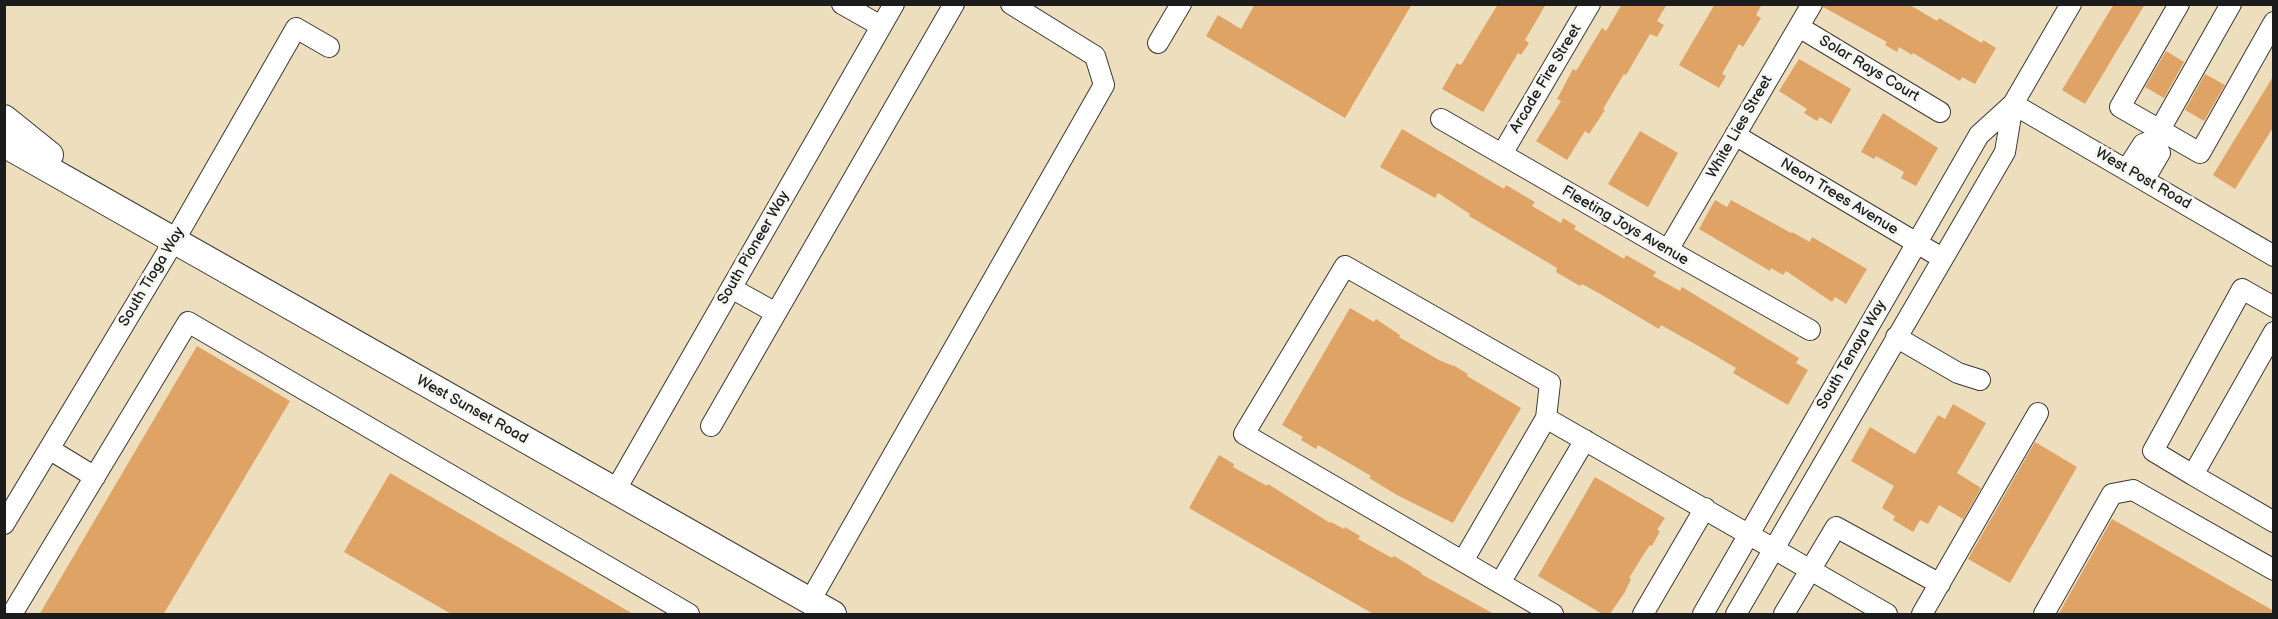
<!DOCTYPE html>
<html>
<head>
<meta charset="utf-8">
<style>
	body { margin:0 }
	#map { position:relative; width:2278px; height:619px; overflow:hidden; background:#eddfbe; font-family:"Balsamiq Sans",sans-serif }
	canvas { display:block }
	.frame { position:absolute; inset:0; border:6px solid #1c1c1c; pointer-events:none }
</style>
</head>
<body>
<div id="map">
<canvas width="2278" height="619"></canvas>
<div class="frame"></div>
</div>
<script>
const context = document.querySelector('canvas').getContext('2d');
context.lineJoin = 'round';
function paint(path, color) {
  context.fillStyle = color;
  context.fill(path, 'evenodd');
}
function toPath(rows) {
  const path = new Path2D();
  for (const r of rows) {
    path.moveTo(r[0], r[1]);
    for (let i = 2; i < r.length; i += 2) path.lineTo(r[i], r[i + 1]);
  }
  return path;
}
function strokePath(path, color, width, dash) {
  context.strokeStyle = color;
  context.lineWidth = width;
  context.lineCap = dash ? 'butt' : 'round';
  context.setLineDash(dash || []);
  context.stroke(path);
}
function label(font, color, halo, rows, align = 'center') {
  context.font = font + ' "Balsamiq Sans",sans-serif';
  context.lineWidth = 6;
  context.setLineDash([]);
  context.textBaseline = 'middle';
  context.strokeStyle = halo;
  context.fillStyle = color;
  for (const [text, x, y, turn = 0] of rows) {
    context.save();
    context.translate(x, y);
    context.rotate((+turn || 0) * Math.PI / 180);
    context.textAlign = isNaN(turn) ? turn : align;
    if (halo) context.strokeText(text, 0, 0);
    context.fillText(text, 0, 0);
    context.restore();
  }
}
const building = toPath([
	[1255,4,1412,4,1345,118,1206,36,1218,15,1241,29],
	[1498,4,1546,4,1525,40,1529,43,1521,55,1518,53,1483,112,1442,89,1457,63,1461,65],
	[1622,4,1667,4,1657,21,1664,25,1657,37,1650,34,1626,75,1624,74,1603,109,1605,110,1589,134,1585,131,1567,160,1536,141,1561,101,1557,99,1573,69,1576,71,1602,28,1606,31],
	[1715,4,1762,4,1756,15,1761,18,1743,47,1739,44,1722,74,1726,76,1719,88,1679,65],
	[1824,4,1908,4,1937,21,1939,18,1982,43,1983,40,1996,48,1975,84,1962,77,1960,81,1913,53,1912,55,1899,47,1897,52,1885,45,1887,42,1823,7],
	[2114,4,2145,4,2085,104,2062,90],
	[2166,51,2184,62,2164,98,2145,87],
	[1799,59,1851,89,1831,124,1820,117,1817,121,1804,113,1807,109,1779,91],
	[2205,74,2225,85,2204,121,2185,110],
	[2274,75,2274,126,2235,189,2213,175],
	[1883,113,1938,148,1916,186,1901,178,1904,172,1876,156,1874,159,1861,152],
	[1402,129,1504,189,1506,185,1535,202,1532,206,1561,223,1563,218,1576,226,1574,229,1624,259,1626,255,1656,272,1653,276,1680,291,1682,287,1799,358,1796,363,1808,370,1788,405,1733,373,1736,368,1709,352,1661,325,1659,329,1602,295,1582,284,1580,286,1556,272,1557,268,1469,216,1470,214,1438,193,1435,198,1380,167],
	[1640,131,1678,153,1648,207,1608,184],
	[1715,200,1727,207,1731,200,1791,233,1792,232,1810,242,1812,237,1867,269,1846,304,1835,297,1832,302,1786,271,1783,275,1771,268,1770,271,1699,229],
	[1350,308,1374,322,1376,319,1400,335,1399,337,1439,360,1453,366,1453,365,1468,374,1467,376,1521,408,1453,523,1397,495,1369,478,1371,476,1318,445,1316,449,1301,440,1303,437,1282,425],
	[197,346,290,401,163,615,39,615],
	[1953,404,1986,423,1957,473,1981,488,1985,481,1955,534,1963,519,1939,505,1928,524,1920,520,1913,532,1893,520,1895,516,1882,508,1894,486,1851,461,1870,427,1915,454,1938,415,1945,419],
	[2035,442,2077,467,2010,583,1968,559],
	[1219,455,1234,464,1233,467,1267,486,1268,484,1330,523,1331,522,1344,529,1345,527,1360,536,1358,539,1392,558,1394,556,1422,573,1421,574,1496,615,1375,615,1189,508],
	[390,473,635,615,453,615,344,552],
	[1595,477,1665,518,1657,530,1660,531,1652,546,1650,545,1642,557,1629,578,1631,579,1625,592,1609,615,1604,615,1538,576],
	[2112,519,2274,611,2274,615,2058,615]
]);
const minor = toPath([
	[842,4,881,26],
	[2179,4,2120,107,2200,153,2274,22],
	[1799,27,1940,112],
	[1158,43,1181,4],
	[2013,104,2274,256],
	[1441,119,1668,250,1810,330],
	[1735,135,1942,258],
	[1502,154,1590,4],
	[2127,169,2143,144,2154,140,2231,4],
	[2144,180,2160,153,2154,140],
	[1668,250,1812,4],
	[731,288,776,313],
	[2274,332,2193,475,2274,522],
	[1896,337,1958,373,1980,380],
	[711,426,954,4],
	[49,449,95,477],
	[2193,475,2153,451,2242,289,2274,307],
	[615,491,894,4],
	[4,524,174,241,296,28,329,47],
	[1463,561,1546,418],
	[1500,583,1585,440],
	[810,601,1104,85,1095,56,1011,4],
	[12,614,188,322,689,614],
	[1553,614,1244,434,1345,266,1550,383,1546,418,1887,614],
	[1643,614,1705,508],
	[1703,614,1979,135,2013,104,2071,4],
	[1736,614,2005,152,2013,104],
	[1784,614,1836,527,1940,584],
	[1922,614,2038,413],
	[2044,614,2112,494,2133,490,2274,570]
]);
const major = toPath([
	[4,118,50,155],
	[4,144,833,614]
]);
const streetNames = [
	["Solar Rays Court",1869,69,31],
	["Arcade Fire Street",1546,79,-59],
	["White Lies Street",1740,127,-60],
	["West Post Road",2143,179,30],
	["Neon Trees Avenue",1839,197,31],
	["Fleeting Joys Avenue",1625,226,30],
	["South Pioneer Way",754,248,-60],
	["South Tioga Way",152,277,-59],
	["South Tenaya Way",1852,355,-60],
	["West Sunset Road",472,410,29]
];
paint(building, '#dfa365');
strokePath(minor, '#3b3934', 22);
strokePath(major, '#3b3934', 28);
strokePath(minor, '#fff', 20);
strokePath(major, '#fff', 26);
label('15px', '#1c1c1c', '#f6f6f2', streetNames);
</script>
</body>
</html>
